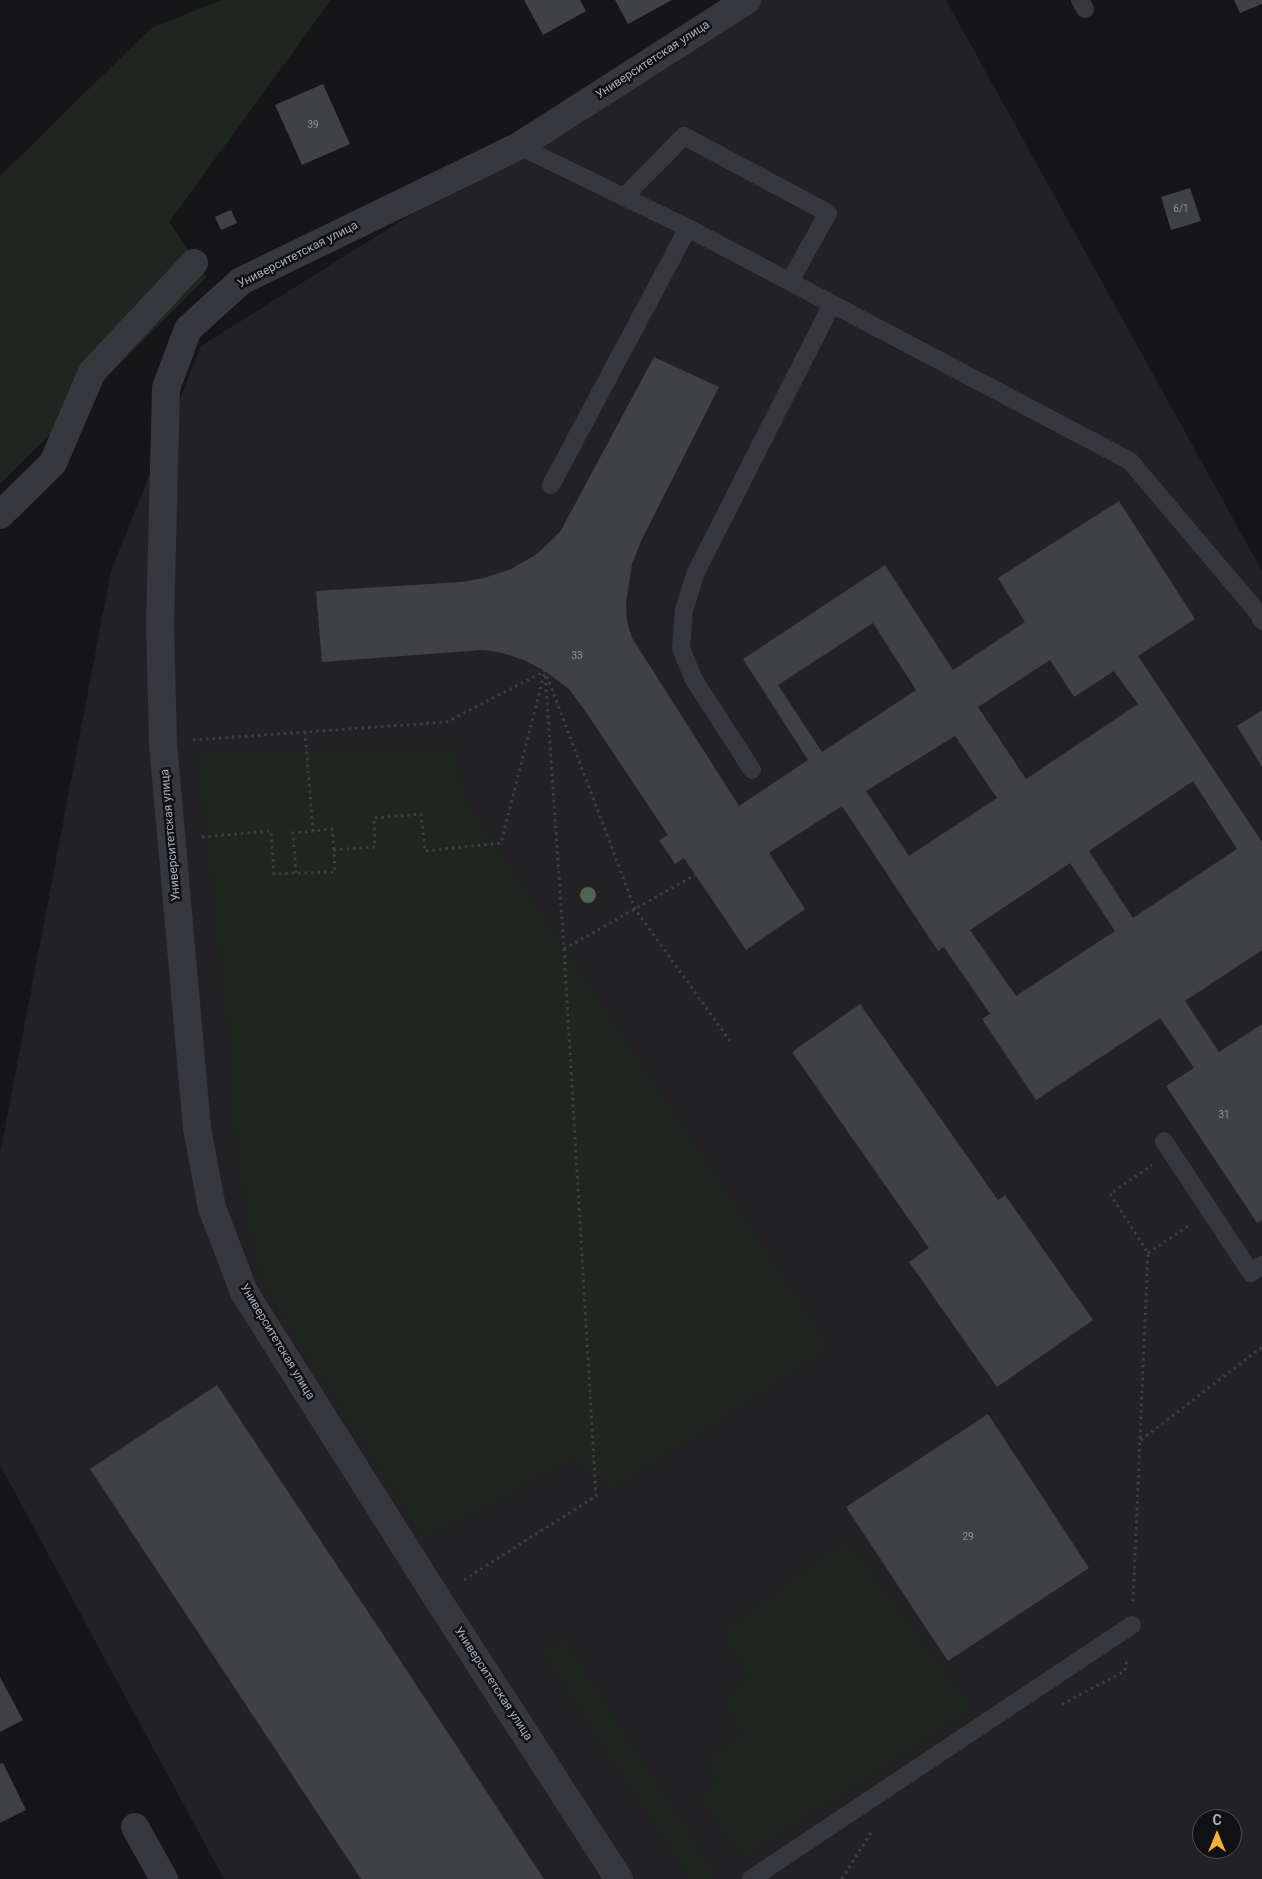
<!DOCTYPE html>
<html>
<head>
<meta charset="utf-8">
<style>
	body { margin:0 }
	#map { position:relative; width:1262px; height:1879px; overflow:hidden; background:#161618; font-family:Roboto,sans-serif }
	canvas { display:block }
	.north { position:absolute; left:1192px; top:1809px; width:50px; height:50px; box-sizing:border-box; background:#111113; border:1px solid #4d4f55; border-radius:50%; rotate:0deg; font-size:14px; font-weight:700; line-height:20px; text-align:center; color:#a8adb8 }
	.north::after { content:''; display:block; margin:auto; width:18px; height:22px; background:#f2b134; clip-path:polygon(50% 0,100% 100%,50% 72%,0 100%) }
</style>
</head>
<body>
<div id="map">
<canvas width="1262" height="1879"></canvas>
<div class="north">С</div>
</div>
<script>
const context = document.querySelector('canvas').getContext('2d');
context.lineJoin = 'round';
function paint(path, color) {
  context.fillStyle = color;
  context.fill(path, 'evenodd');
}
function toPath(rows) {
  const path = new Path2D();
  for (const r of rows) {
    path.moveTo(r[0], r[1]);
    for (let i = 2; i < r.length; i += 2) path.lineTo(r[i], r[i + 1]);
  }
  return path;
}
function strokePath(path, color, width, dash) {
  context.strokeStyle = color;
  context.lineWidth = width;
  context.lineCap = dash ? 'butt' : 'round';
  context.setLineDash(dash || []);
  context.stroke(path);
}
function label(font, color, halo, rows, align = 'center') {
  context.font = font + ' Roboto,sans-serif';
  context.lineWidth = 5;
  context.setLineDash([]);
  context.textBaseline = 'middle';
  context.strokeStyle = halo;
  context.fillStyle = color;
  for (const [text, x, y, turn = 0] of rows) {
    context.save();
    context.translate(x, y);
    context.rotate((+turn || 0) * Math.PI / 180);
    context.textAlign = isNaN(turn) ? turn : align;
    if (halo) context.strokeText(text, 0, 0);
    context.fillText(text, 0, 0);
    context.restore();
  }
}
const built = toPath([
	[754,0,946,0,1262,571,1262,1879,224,1879,0,1465,0,1154,111,571,201,346],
	[1202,1819,1232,1819,1232,1849,1202,1849]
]);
const green = toPath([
	[221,0,331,0,169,222,207,277,0,484,0,176,151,28],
	[454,748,465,799,830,1347,615,1488,573,1459,425,1539,281,1313,261,1276,250,1232,235,1138,234,1077,197,754],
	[846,1539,972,1709,743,1858,701,1799,718,1785,705,1760,744,1733,724,1701,749,1677,723,1633],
	[564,1640,715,1873,705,1879,690,1879,543,1653]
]);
const building = toPath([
	[524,0,580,0,586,11,543,35],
	[615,0,672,0,628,24],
	[1234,0,1262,0,1262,4,1240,13],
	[323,84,350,144,302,165,275,105],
	[1190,188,1201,221,1171,230,1161,197],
	[231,210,237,223,221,230,215,217],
	[654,357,719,387,641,541,632,564,626,603,627,621,632,638,739,806,808,760,743,659,885,565,953,670,1025,622,998,578,1119,501,1195,619,1138,656,1262,842,1262,950,1185,1001,1219,1052,1262,1024,1262,1220,1257,1223,1166,1086,1194,1068,1160,1018,1036,1100,982,1019,990,1014,944,947,938,951,842,806,769,853,805,909,746,950,684,858,675,864,659,840,668,835,588,715,569,689,545,671,524,660,499,652,483,650,322,662,316,591,462,582,484,578,511,569,537,554,560,532],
	[873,623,916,690,822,752,778,685],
	[1050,660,1074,697,1114,671,1138,704,1026,779,978,707],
	[955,736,997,798,909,856,866,791],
	[1193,781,1237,849,1133,918,1089,851],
	[1070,863,1115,931,1016,996,970,930],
	[1262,710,1262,767,1237,726],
	[860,1004,998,1200,1005,1195,1093,1320,997,1387,909,1262,929,1248,792,1052],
	[217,1385,392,1648,544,1879,361,1879,90,1469],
	[988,1414,1089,1568,948,1661,846,1507],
	[0,1677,23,1720,0,1732],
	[3,1763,26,1810,0,1823,0,1764]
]);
const path = toPath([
	[547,676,635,909,730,1041],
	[305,732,313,831,332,829,334,850],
	[193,740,447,722,545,671,564,949,596,1496,462,1581],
	[202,837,271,831,274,874,335,872,334,850,375,847,374,818,421,814,425,851,501,843,544,674],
	[296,873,293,833,313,831],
	[564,949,695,875],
	[1148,1253,1191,1224],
	[1141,1440,1262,1347],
	[1133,1601,1148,1253,1110,1194,1152,1165],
	[1062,1704,1125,1671,1127,1659],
	[842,1879,873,1829]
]);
const service = toPath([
	[1080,0,1085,9],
	[519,146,688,228,1130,461,1259,614,1262,621],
	[624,197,684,136,828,213,790,281],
	[551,485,688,228],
	[752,770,693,678,681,648,684,610,696,572,832,304],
	[1164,1141,1251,1273,1262,1265],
	[751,1879,1132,1625]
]);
const minor = toPath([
	[0,515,53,463,92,372,194,263],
	[135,1827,164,1879],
	[619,1879,437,1598,244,1292,212,1208,197,1128,163,743,160,624,166,388,188,329,241,281,519,146,747,0]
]);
const trees = [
	[588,895]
];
const numberNames = [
	["39",313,125],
	["6/1",1181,209],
	["33",577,656],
	["31",1224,1115],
	["29",968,1537]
];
const streetNames = [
	["Университетская улица",653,60,-33],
	["Университетская улица",298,255,-27],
	["Университетская улица",171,835,-95],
	["Университетская улица",277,1342,59],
	["Университетская улица",493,1684,57]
];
paint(built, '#222225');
paint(green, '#1e261f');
paint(building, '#404145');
strokePath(path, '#3d3f44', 3, [2.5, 4]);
strokePath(service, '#37383d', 18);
strokePath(minor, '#37383d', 28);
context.fillStyle = '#506452';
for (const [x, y] of trees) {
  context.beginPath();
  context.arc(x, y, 8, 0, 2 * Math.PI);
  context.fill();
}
label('10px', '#8e929b', null, numberNames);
label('12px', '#a8adb8', '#111113', streetNames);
</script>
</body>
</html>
